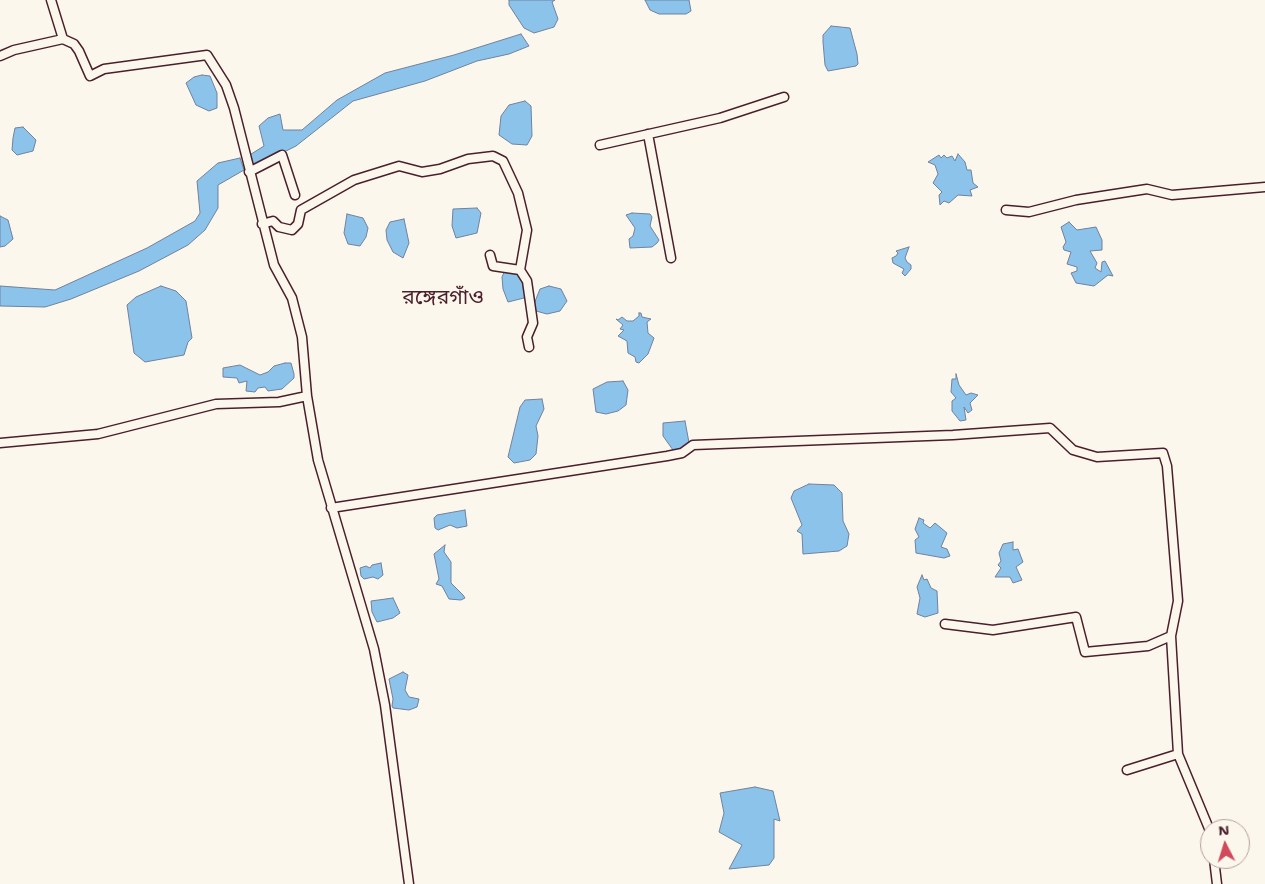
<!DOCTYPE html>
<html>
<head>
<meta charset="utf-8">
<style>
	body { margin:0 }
	#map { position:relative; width:1265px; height:884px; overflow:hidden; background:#fbf7ec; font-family:"Shantell Sans",sans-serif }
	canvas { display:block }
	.north { position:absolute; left:1200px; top:819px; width:50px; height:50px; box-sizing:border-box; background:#fbf7ec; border:1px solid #b4a19f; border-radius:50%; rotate:355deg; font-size:14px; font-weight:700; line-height:20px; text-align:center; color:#4a1f2b }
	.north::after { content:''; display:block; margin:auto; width:18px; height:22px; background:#d1495b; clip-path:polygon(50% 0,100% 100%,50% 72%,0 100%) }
</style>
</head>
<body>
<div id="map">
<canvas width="1265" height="884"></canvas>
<div class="north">N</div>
</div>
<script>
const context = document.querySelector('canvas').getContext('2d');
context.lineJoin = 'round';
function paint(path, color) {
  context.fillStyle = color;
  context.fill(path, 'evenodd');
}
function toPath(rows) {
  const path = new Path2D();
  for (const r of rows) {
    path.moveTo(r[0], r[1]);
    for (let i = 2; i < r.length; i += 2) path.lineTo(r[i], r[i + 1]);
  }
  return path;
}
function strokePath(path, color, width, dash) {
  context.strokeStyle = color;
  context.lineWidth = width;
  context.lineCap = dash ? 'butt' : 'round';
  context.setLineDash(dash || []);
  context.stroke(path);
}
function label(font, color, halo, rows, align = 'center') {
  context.font = font + ' "Shantell Sans","Noto Sans Bengali",sans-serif';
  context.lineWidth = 4;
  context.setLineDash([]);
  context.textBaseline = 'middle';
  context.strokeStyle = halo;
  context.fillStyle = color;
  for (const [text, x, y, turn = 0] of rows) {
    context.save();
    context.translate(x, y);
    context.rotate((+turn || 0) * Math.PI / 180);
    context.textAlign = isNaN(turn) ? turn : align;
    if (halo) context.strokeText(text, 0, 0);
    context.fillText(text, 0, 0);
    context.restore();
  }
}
const water = toPath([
	[509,0,555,0,552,2,558,19,554,27,534,33,524,28,509,5,509,0],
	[645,0,689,0,691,11,686,14,659,14,650,10,645,0],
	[831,26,850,28,857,54,858,64,856,66,828,71,825,65,823,42,823,35,831,26],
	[521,34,529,46,509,54,477,61,425,81,353,101,296,146,252,168,248,156,264,146,259,126,268,118,280,114,283,130,302,130,337,100,385,73,454,55,521,34],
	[202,75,210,76,217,93,217,108,209,111,196,105,186,83,194,77,202,75],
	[525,101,531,106,532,136,527,145,512,144,499,135,501,116,509,105,525,101],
	[23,127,36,140,33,151,17,155,12,150,13,138,15,128,23,127],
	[958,154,965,162,967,170,971,170,973,183,978,187,970,190,972,196,958,195,949,203,944,201,940,205,939,195,942,192,933,183,938,174,935,165,928,162,939,155,941,158,944,155,947,158,952,156,955,161,958,154],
	[240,158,244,170,218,185,218,208,205,230,188,245,139,271,71,299,45,307,0,306,0,286,55,290,147,248,195,221,200,213,197,181,218,163,240,158],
	[477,208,481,213,477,233,456,238,452,226,453,209,477,208],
	[632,213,650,214,652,217,650,226,659,240,657,243,652,247,630,248,629,239,633,236,635,228,626,215,632,213],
	[347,214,363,218,368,228,366,237,360,246,348,244,344,233,347,214],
	[0,216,8,220,13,239,5,246,0,247,0,216],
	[404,219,409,243,403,258,393,252,387,240,386,230,390,222,404,219],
	[1069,222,1077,230,1096,227,1102,240,1102,250,1090,251,1097,263,1095,268,1101,272,1102,262,1105,261,1113,276,1108,275,1094,286,1076,283,1071,273,1077,271,1077,267,1067,264,1071,252,1064,250,1063,247,1066,242,1061,227,1069,222],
	[909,247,905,258,907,262,911,265,911,269,905,276,902,273,904,269,893,263,892,258,896,256,898,253,896,251,909,247],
	[506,268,520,270,528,288,524,298,508,302,503,289,502,277,506,268],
	[161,286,176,291,186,301,192,338,188,342,184,355,145,362,134,353,127,305,136,297,161,286],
	[549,286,561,289,567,301,560,311,547,314,536,311,534,304,540,289,549,286],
	[639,313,641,313,642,317,651,319,647,322,648,333,654,338,648,354,639,363,636,362,635,357,628,353,627,341,618,336,624,330,620,329,623,325,616,319,618,320,622,317,627,321,633,321,639,316,639,313],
	[285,363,291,363,294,374,294,378,282,389,268,391,265,387,258,388,255,392,246,391,247,381,239,383,237,378,223,377,223,368,240,365,260,375,268,372,274,366,285,363],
	[956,374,959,385,966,395,971,393,978,395,970,403,972,410,968,413,964,407,966,420,960,421,952,411,952,401,956,398,951,392,952,379,956,379,956,374],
	[623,381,628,390,626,405,618,411,606,414,596,412,593,389,607,382,623,381],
	[542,399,544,409,536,426,538,436,536,454,530,460,514,463,508,457,520,407,525,400,542,399],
	[685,421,690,448,673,450,663,436,663,423,685,421],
	[809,484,834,485,842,493,843,521,849,534,847,546,839,551,803,554,802,534,797,531,802,525,791,498,794,491,809,484],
	[465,510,467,526,457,528,450,525,438,530,435,528,434,518,437,515,465,510],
	[919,518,924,520,923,523,930,528,935,523,947,533,941,547,947,549,950,556,944,558,916,553,915,540,919,537,915,529,919,518],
	[1013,542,1013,550,1018,549,1023,562,1016,567,1022,580,1013,583,1010,577,995,577,1001,568,998,565,1001,561,999,553,1003,544,1013,542],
	[445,545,444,552,451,562,451,583,463,595,465,598,461,600,449,599,442,586,436,584,439,579,434,554,445,545],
	[381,563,383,575,378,579,373,577,364,579,361,576,360,568,366,566,370,568,372,565,381,563],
	[922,575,924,580,927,579,931,588,937,591,938,613,925,617,917,614,920,598,917,587,922,575],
	[393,598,400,613,393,618,377,622,372,612,371,601,393,598],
	[403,672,408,675,405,690,409,697,419,699,417,707,409,710,393,708,392,706,393,699,389,679,403,672],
	[755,787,773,791,780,821,774,819,774,858,769,865,729,869,742,845,719,832,724,813,720,793,755,787]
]);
const minor = toPath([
	[51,0,63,39,74,44,79,51,90,76,104,69,207,55,226,85,234,108,274,265,292,298,302,337,307,396,318,460,374,649,385,705,409,884],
	[0,56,14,50,63,39],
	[648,134,671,258],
	[600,145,720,118,784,97],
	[249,172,282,155,295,195],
	[1006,210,1029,212,1076,200,1147,189,1172,195,1265,187],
	[262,224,273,221,279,227,292,230,298,224,301,210,354,180,399,166,422,172,440,169,468,159,493,156,503,161,518,193,527,230,520,270],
	[490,255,493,266,520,270,527,281,533,323,527,337,529,347],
	[0,443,98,434,216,404,279,402,307,396],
	[331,508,667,456,682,453,693,445,953,435,1050,428,1073,450,1097,457,1163,453,1167,466,1178,601,1171,636,1178,754,1210,831],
	[945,624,993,630,1076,617,1085,652,1148,646,1171,636],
	[1127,770,1178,754],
	[1214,859,1217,884]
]);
const quarterNames = [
	["রঙ্গেরগাঁও",443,299]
];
paint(water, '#8bc3ea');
strokePath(water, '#71819e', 1);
strokePath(minor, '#4a1f2b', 11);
strokePath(minor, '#fbf7ec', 8);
label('21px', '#4a1f2b', '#fbf7ec', quarterNames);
</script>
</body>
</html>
